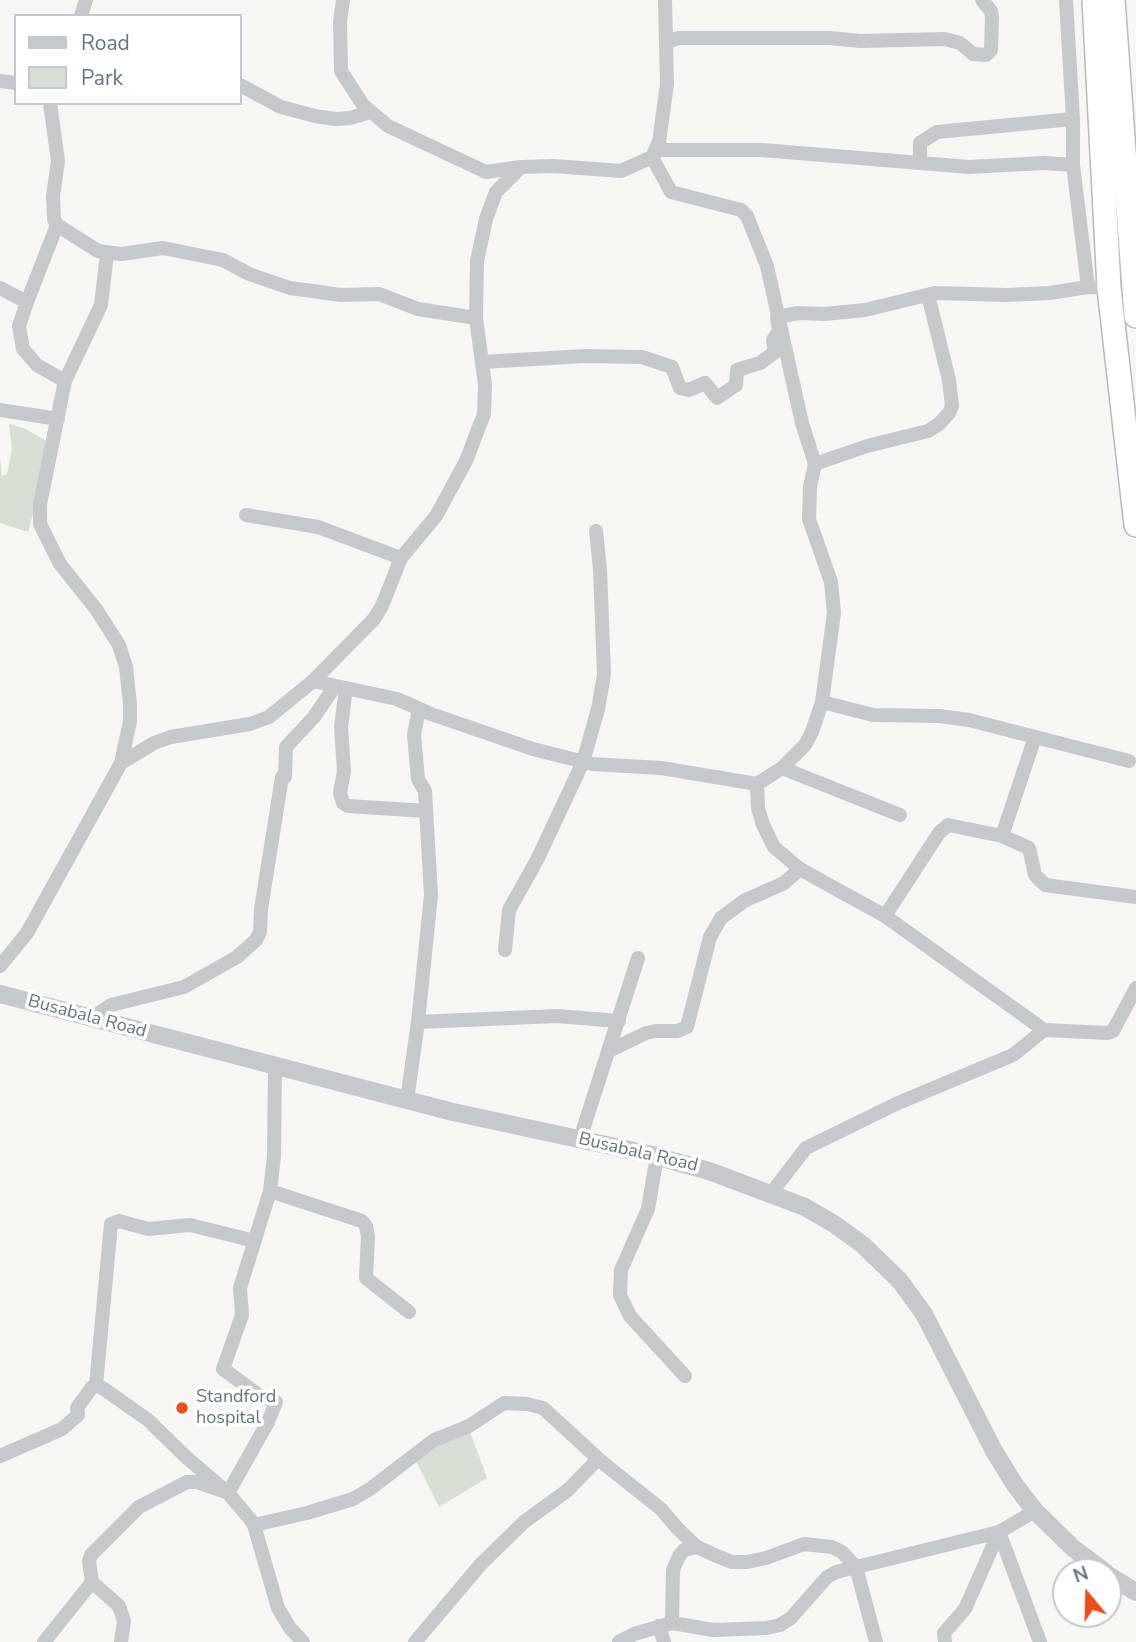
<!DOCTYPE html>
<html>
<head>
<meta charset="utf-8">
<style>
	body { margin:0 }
	#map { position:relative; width:1136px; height:1642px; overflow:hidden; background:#f6f6f2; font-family:"Nunito Sans",sans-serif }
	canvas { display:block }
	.legend { position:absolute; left:14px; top:14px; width:228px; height:91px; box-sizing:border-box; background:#fff; border:2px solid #c1c8cf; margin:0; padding:9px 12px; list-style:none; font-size:21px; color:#637686 }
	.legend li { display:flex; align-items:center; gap:14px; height:35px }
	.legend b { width:35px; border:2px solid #c1c8cf }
	.north { position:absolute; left:1052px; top:1558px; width:70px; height:70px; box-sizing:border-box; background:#fff; border:2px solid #c1c8cf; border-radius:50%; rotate:341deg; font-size:19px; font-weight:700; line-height:28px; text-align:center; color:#637686 }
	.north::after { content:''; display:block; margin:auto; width:24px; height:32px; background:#f14b17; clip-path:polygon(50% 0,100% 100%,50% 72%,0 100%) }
</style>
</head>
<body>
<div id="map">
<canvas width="1136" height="1642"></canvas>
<ul class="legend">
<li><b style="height:9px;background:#c5c9cc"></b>Road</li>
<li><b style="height:19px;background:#d7ded3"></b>Park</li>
</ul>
<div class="north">N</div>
</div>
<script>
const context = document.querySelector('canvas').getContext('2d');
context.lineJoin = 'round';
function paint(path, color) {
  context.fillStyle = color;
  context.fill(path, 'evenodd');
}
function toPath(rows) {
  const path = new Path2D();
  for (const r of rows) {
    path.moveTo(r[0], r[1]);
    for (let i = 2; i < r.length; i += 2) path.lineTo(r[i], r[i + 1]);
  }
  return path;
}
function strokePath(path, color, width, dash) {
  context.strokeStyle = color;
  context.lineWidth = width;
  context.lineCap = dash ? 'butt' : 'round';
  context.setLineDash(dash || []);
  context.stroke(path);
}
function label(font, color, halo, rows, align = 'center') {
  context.font = font + ' "Nunito Sans",sans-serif';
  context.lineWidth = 7;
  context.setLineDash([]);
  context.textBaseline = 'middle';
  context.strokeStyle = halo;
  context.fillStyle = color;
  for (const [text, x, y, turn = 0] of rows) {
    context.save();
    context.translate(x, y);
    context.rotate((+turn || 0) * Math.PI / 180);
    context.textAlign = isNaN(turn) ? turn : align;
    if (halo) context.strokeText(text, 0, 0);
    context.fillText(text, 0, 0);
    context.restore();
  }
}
const green = toPath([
	[9,424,26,429,45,440,45,469,28,532,0,523,0,457,2,476,7,474,12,449],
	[469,1429,487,1478,439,1507,415,1459]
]);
const minor = toPath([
	[343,0,340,21,341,71,363,105,388,126,486,172,521,167],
	[1066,0,1073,119,1073,165,1088,287],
	[81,16,86,0],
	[666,42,679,38,830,38,860,41,945,39,960,43,973,54,986,55,991,50,992,17,991,11,982,0],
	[0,81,16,83],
	[240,85,281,107,315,116,335,119,350,118,370,112],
	[50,103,58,161,53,196,54,219,57,225,98,251,121,254,163,248,223,260,249,274,290,288,341,295,379,294,418,309,476,318],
	[655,150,762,150,969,167,1044,163,1073,165],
	[920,163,920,143,937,132,1073,119],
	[0,288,27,302,19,326,23,349,37,365,65,381,40,504,40,524,60,564,96,609,119,645,126,667,130,704,130,721,121,763,27,933,0,966],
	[27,302,57,225],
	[482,362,585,356,642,357,672,367,680,388,689,390,705,383,717,398,736,385,737,370,760,363,775,352,773,340,779,331,777,317,798,313,824,314,865,310,935,293,1007,295,1050,293,1088,287,1109,288],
	[65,381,101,305,107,254],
	[0,410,58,419],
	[815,464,867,446,928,431,939,424,949,413,952,406,949,380,928,295],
	[246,515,318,527,401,558],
	[313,681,397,699,431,714,533,749,592,764,661,768,757,784,782,768,805,745,812,732,822,702,834,613,831,582,809,519,810,487,815,464,802,423,767,266,747,216,741,210,671,192,652,157],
	[346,688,341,727,344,771,340,793,343,803,348,806,426,811],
	[822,702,873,715,939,716,969,720,1129,761],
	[121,763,154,743,171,737,250,724,269,717,313,681,374,619,382,606,401,558,436,516,466,461,484,414,485,385,476,318,477,261,486,219,496,192,521,167,553,166,621,171,652,157,659,142,667,84,665,0],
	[782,768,900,815],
	[757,784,758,808,763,825,774,847,800,869,885,916,1044,1030],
	[1002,836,1035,737],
	[885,916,939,833,948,825,1002,836,1029,848,1035,875,1045,885,1136,897],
	[505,950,509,910,537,860,583,762,598,709,604,675,600,569,596,531],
	[90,1019,111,1005,184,987,237,957,256,940,260,932,261,909,282,777,285,777,286,747,314,717,335,686],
	[418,1022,431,895,425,791,418,779,414,735,419,709],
	[609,1051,646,1033,656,1031,677,1031,687,1027,710,937,721,918,744,901,784,883,800,869],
	[407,1100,418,1022,557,1016,619,1021],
	[580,1139,638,958],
	[657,1156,648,1209,621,1270,620,1295,630,1316,685,1376],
	[270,1191,362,1221,366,1226,368,1237,366,1278,409,1312],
	[772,1192,806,1148,898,1103,1013,1055,1044,1030,1107,1033,1113,1031,1136,988],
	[96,1385,111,1224,119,1221,148,1229,190,1225,255,1241],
	[0,1456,62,1429,78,1415,77,1408,92,1387,96,1385,104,1389,148,1420,186,1457,228,1493,250,1519,254,1525,278,1608,290,1628,303,1642],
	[1035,1511,999,1532,1040,1642],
	[254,1525,307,1513,353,1499,370,1489,434,1440,469,1426,504,1403,527,1404,543,1408,603,1463,661,1509,678,1529,697,1547,717,1556,732,1562,747,1562,766,1558,804,1544,832,1547,842,1552,856,1567,876,1642],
	[92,1582,119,1606,124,1621,121,1642],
	[672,1623,673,1570,679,1556,684,1550,697,1547],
	[659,1626,664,1642],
	[44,1642,92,1582,89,1561,91,1555,139,1507,187,1482,197,1482,228,1493,268,1422,276,1402,260,1396,223,1369,242,1315,240,1288,270,1191,274,1156,275,1065],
	[415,1642,481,1564,524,1522,568,1490,598,1459],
	[619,1642,634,1634,672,1623,713,1630,767,1628,780,1625,791,1618,827,1577,836,1572,999,1532],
	[945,1642,944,1633,965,1609,999,1532]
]);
const tertiary = toPath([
	[0,994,453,1112,648,1154,709,1171,805,1207,834,1224,863,1245,900,1281,924,1314,994,1451,1015,1485,1035,1511,1073,1548,1105,1572],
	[1108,1575,1136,1592]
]);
const trunk = toPath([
	[1094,0,1109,288,1136,525],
	[1113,0,1136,316]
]);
const markers = [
	[182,1408,7,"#f14b17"]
];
const streetNames = [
	["Busabala Road",87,1017,15],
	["Busabala Road",638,1153,13]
];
const poiNames = [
	["Standford",196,1398],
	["hospital",196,1419]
];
paint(green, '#d7ded3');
strokePath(trunk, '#b7bbbe', 26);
strokePath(minor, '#c5c9cc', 14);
strokePath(tertiary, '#c5c9cc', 18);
strokePath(trunk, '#fff', 23);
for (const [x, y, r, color] of markers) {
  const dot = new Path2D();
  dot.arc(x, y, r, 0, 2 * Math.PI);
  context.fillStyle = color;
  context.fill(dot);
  strokePath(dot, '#fff', 2.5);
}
label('18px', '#637686', '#fff', streetNames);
label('18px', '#637686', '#fff', poiNames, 'left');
</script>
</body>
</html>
